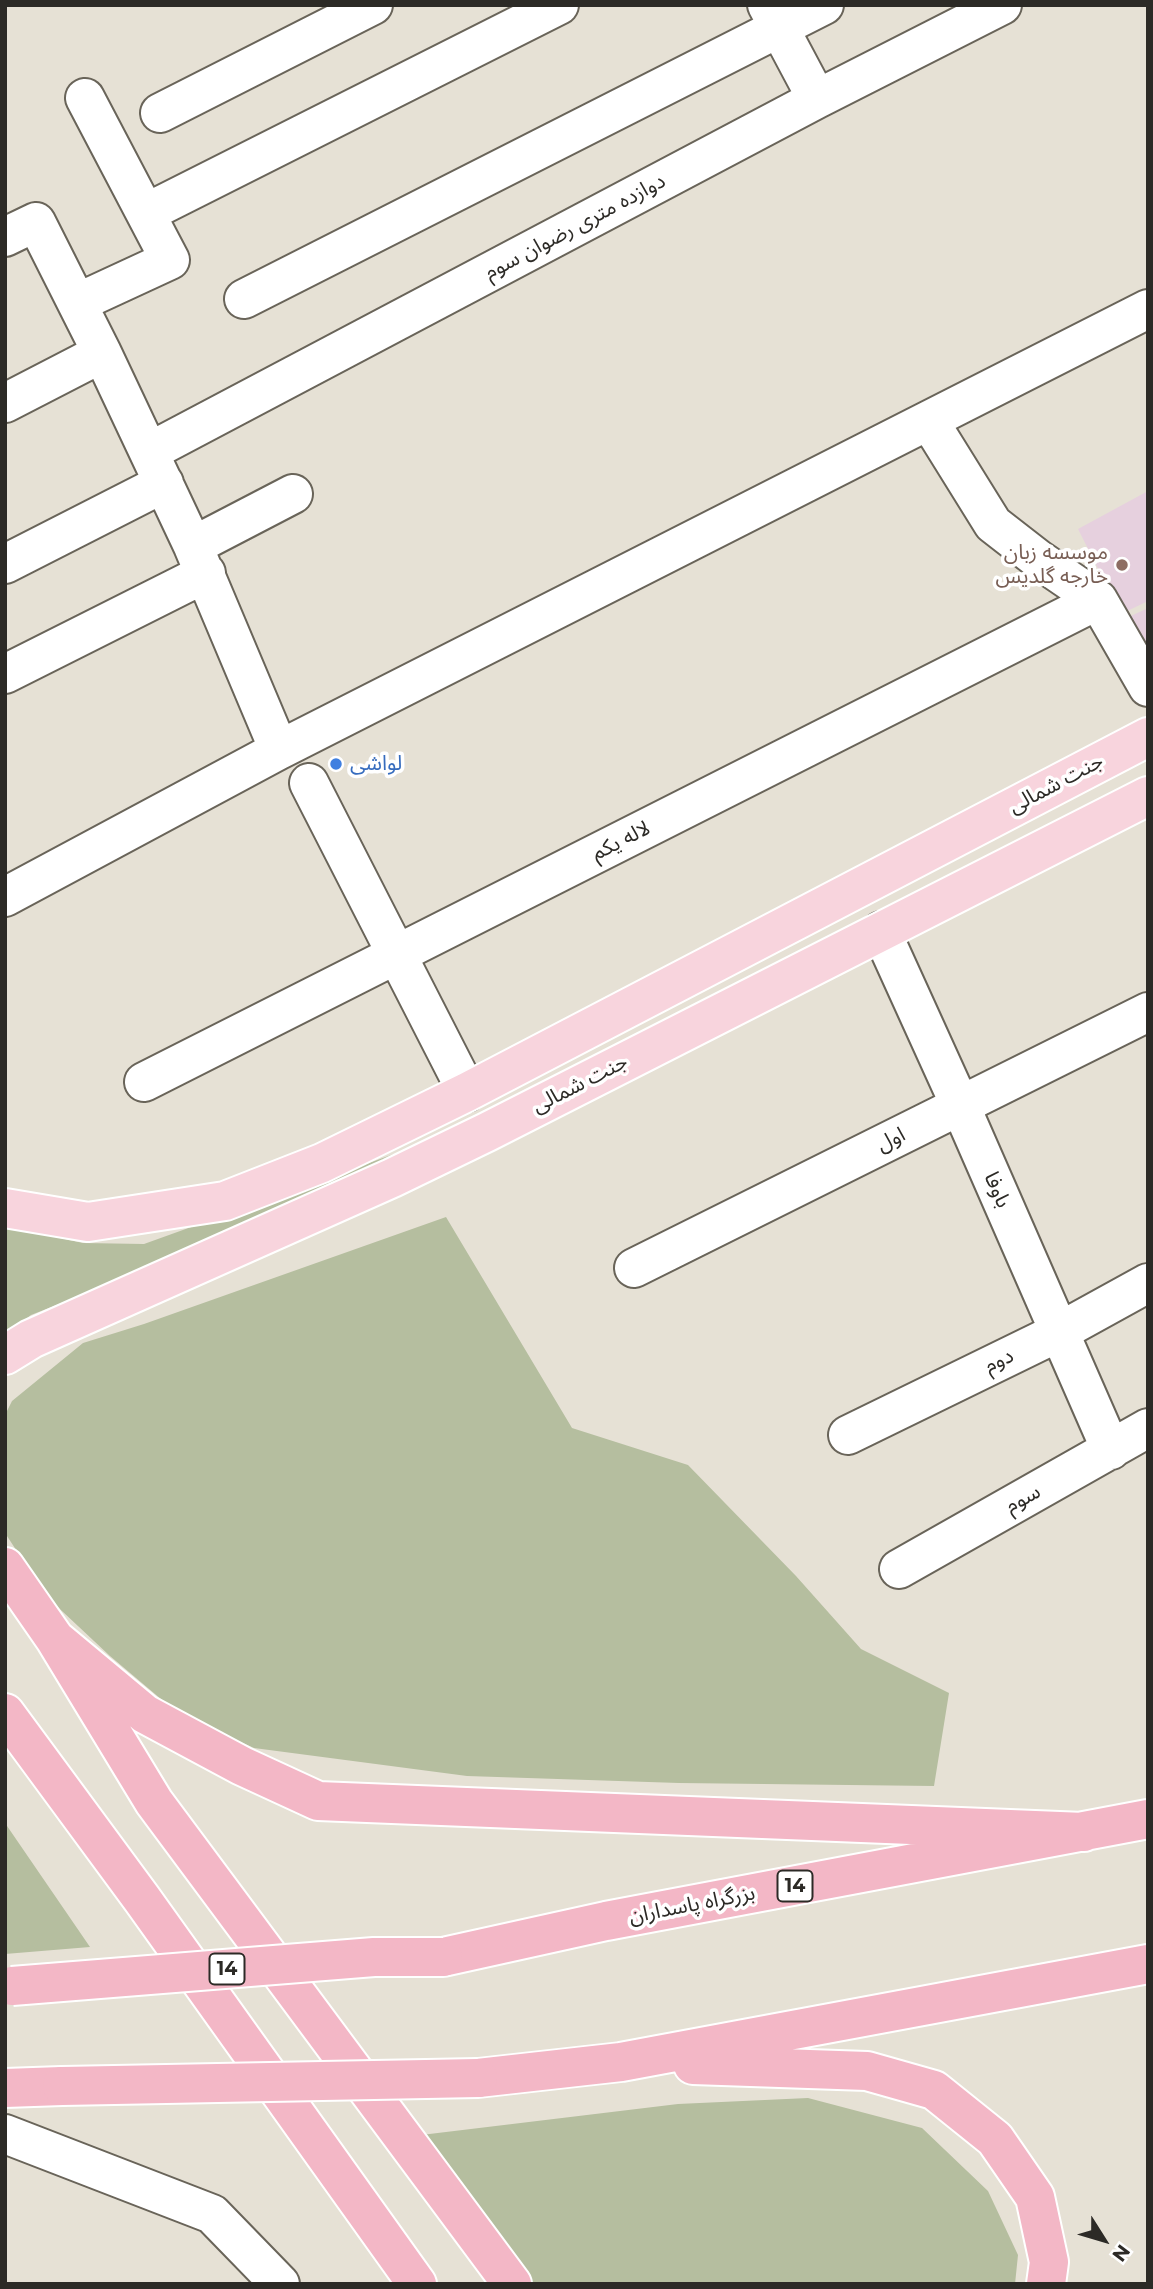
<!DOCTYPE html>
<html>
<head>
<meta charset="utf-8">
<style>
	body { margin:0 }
	#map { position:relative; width:1153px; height:2289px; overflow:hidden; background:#e6e1d5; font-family:Montserrat,sans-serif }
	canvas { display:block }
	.frame { position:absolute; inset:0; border:7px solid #2c2a26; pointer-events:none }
	.north { position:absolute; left:1069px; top:2205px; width:70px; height:70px; -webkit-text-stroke:5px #fff; paint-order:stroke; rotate:127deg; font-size:19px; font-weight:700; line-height:28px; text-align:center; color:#2c2a26 }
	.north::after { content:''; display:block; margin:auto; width:24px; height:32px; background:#2c2a26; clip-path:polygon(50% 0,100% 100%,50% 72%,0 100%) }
</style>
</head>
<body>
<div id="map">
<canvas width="1153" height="2289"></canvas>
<div class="frame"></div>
<div class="north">N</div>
</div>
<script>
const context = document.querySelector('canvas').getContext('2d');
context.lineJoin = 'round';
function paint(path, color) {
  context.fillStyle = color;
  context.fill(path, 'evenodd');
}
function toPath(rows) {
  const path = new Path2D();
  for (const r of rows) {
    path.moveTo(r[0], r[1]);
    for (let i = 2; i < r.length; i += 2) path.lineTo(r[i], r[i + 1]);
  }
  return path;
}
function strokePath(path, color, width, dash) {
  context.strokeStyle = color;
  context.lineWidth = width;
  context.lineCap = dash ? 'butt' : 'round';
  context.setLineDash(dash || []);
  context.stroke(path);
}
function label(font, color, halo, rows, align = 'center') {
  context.font = font + ' Montserrat,"Noto Sans Arabic",sans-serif';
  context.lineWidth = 7;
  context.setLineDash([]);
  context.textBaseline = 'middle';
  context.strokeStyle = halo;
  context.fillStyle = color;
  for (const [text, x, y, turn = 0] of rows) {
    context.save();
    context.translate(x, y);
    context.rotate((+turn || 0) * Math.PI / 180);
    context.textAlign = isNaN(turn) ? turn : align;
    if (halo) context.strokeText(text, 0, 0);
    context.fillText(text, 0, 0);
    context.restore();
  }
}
const education = toPath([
	[1148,491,1148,601,1121,614,1078,529],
	[1148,608,1148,678,1118,622]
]);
const green = toPath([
	[394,1154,284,1216,31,1315,5,1335,5,1226,83,1243,144,1244],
	[446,1217,572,1428,688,1465,796,1576,861,1649,949,1693,934,1786,679,1783,467,1776,254,1748,181,1716,110,1656,47,1597,5,1533,5,1415,12,1401,83,1343,144,1324],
	[5,1823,90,1947,5,1954],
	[808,2098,922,2128,988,2191,1018,2255,1015,2284,488,2284,388,2139,678,2104]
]);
const minor = toPath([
	[767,5,817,99],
	[160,113,373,5],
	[146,213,559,5],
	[5,237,36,222,102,353,193,546,279,750],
	[244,299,824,5],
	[77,303,170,260,85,98],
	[5,403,102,353],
	[929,421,993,524,1038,559,1098,600,1148,687],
	[149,452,817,99,1002,5],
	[193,546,293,494],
	[5,564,164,483],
	[5,674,206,573],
	[309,783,467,1092],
	[5,897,279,750,1148,309],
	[881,931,960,1105,1111,1450],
	[144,1082,1098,600],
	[634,1268,1148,1012],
	[848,1435,1059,1332,1148,1283],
	[899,1569,1148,1428],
	[5,2134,212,2214,280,2284]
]);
const major = toPath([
	[5,1208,88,1222,225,1201,322,1163,467,1092,1148,737],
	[5,1355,31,1339,392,1178,487,1132,1148,796]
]);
const highway = toPath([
	[5,1567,55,1639,154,1802,512,2284],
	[55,1639,145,1714,242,1766,318,1801,1084,1832],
	[5,1713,142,1899,417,2284],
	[443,1957,606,1921,1148,1819],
	[693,2065,867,2071,934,2090,995,2139,1035,2197,1049,2262,1046,2284],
	[478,2078,621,2062,1148,1964],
	[5,2088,62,2086]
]);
const highwayBridge = toPath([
	[12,1986,374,1957,443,1957],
	[62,2086,478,2078]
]);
const markers = [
	[1122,565,7,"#8d6e63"],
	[336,764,7,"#3f7fe0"]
];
const shields = [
	[795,1886,35],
	[227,1969,35]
];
const shieldNames = [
	["14",795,1886],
	["14",227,1969]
];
const streetNames = [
	["دوازده متری رضوان سوم",575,227,-28],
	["جنت شمالی",1056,784,-28],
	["لاله یکم",621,841,-27],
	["جنت شمالی",580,1084,-27],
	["اول",891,1140,-27],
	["باوفا",997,1190,66],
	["دوم",999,1361,-26],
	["سوم",1023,1499,-29],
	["بزرگراه پاسداران",692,1905,-11]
];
const educationNames = [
	["موسسه زبان",1108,553],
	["خارجه گلدیس",1108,577]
];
const shopNames = [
	["لواشی",350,764]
];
paint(education, '#e6d0de');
paint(green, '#b5be9f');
strokePath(minor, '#696459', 42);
strokePath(major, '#fff', 42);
strokePath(highway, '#fff', 42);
strokePath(minor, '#fff', 38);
strokePath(major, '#f8d4dd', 38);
strokePath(highway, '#f3b7c6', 38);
strokePath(highwayBridge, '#fff', 42, []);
strokePath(highwayBridge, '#f3b7c6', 38);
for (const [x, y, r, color] of markers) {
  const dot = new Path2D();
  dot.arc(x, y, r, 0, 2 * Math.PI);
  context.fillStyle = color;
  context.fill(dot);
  strokePath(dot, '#fff', 2.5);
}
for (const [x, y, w] of shields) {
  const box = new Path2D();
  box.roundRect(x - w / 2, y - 15.5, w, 31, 5);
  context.fillStyle = '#fff';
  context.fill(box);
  strokePath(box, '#2c2a26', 2);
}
label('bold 19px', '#2c2a26', null, shieldNames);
label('21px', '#2c2a26', '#fff', streetNames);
label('21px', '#785e54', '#fff', educationNames, 'right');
label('21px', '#366cbe', '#fff', shopNames, 'left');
</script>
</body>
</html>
